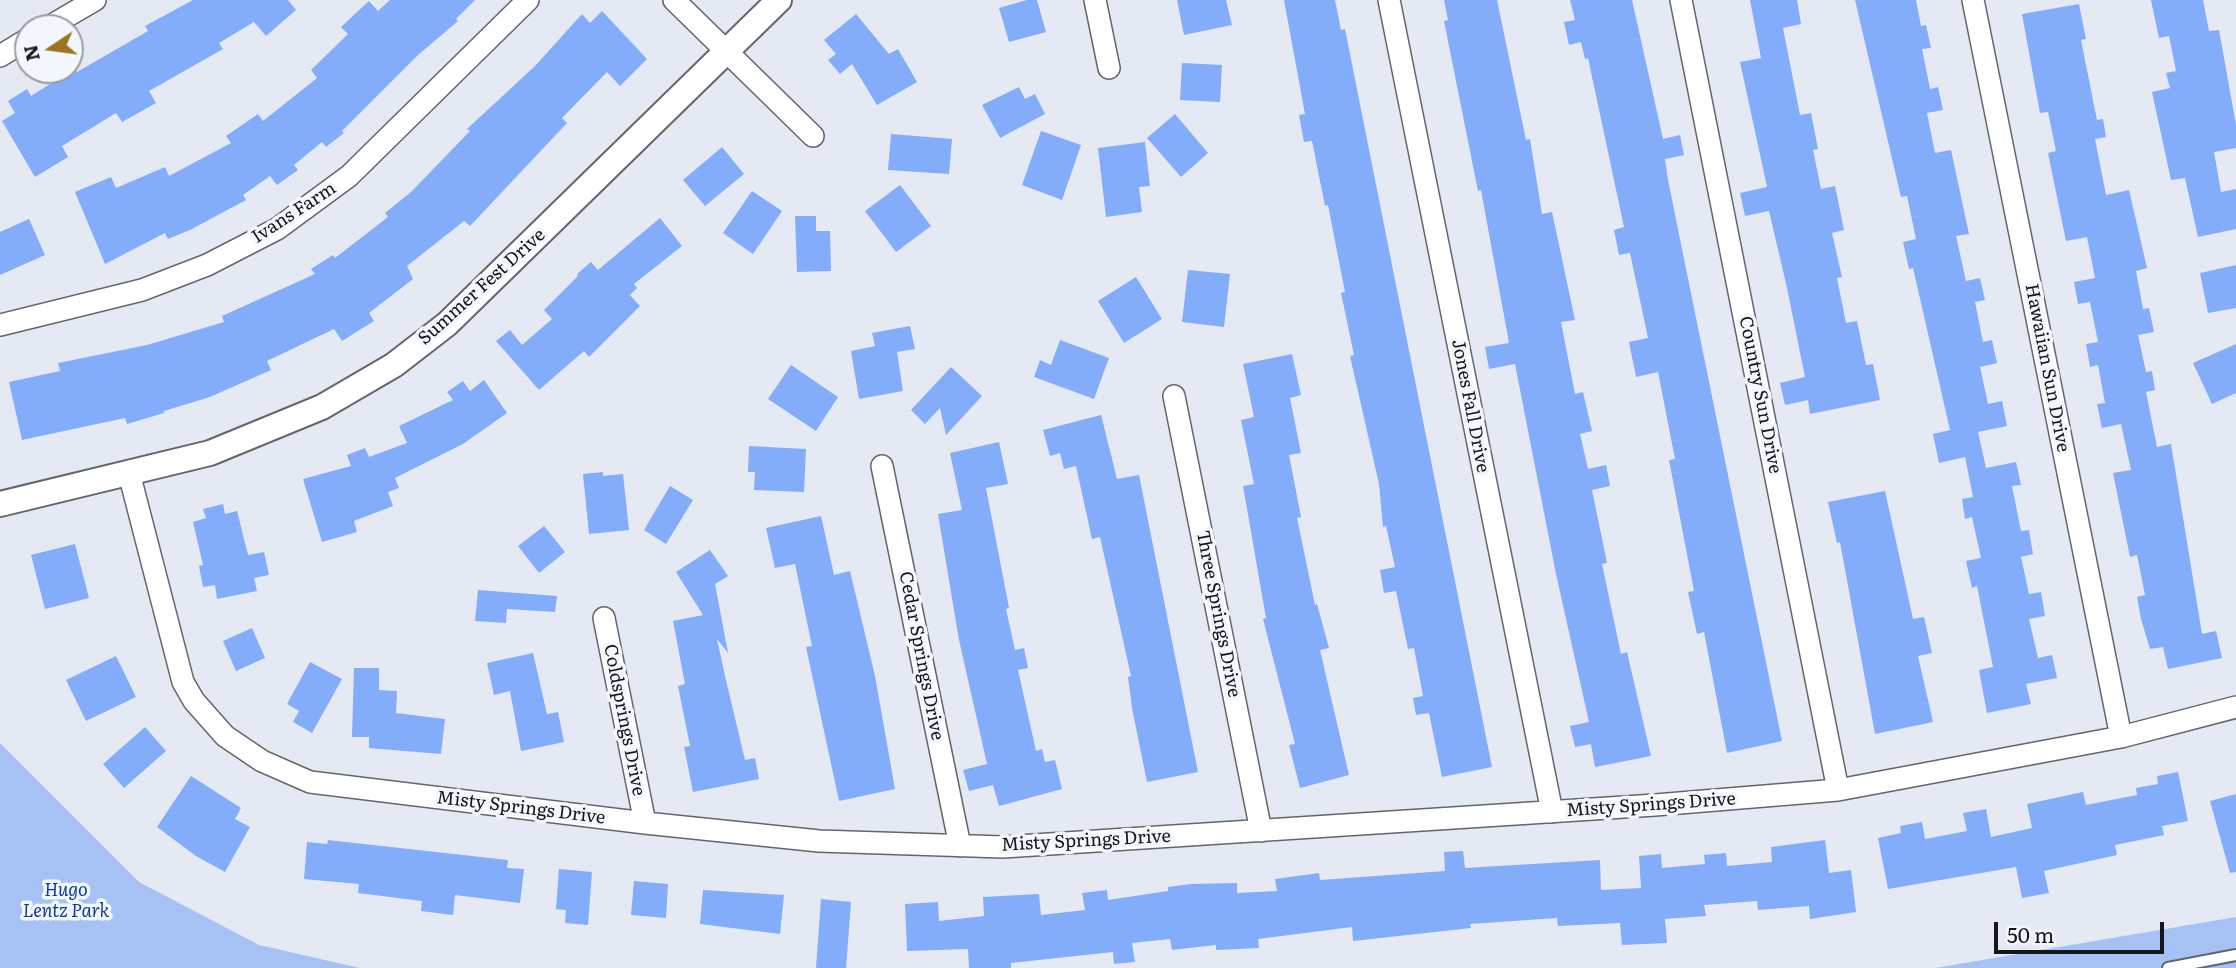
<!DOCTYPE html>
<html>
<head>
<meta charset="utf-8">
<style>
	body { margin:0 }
	#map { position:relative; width:2236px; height:968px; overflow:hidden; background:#e4e9f3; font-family:Literata,serif }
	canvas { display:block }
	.north { position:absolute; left:14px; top:14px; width:70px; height:70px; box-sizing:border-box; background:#f2f7fe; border:2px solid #999da2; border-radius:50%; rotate:257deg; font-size:19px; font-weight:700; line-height:28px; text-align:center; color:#141619 }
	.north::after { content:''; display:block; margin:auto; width:24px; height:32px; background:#9b7420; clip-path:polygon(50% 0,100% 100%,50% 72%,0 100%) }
	.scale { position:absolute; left:1994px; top:922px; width:170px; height:32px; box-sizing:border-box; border:4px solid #141619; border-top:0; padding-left:9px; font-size:21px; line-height:24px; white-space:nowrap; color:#141619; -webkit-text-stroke:5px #f2f7fe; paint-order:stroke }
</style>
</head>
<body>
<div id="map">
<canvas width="2236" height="968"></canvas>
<div class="north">N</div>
<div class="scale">50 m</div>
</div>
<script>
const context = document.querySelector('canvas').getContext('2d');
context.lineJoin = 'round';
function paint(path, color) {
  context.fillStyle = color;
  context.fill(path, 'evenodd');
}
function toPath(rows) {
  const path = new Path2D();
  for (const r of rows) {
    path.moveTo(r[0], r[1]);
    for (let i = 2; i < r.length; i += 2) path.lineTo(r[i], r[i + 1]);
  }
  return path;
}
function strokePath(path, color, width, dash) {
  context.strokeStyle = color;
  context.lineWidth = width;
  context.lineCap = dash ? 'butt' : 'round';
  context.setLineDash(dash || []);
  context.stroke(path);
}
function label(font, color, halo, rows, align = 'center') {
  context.font = font + ' Literata,serif';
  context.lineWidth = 7;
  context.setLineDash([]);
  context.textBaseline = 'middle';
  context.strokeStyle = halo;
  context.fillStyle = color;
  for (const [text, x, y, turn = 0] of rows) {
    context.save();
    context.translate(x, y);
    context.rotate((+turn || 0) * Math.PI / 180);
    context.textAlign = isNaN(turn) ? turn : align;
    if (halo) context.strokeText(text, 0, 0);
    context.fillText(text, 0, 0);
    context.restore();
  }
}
const green = toPath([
	[0,743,139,882,259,945,360,968,0,968],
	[2236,917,2236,968,1935,968]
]);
const building = toPath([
	[193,0,288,0,296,10,266,36,254,22,219,43,223,49,149,91,156,103,122,122,116,113,62,146,68,157,35,177,2,121,15,113,8,101,27,89,31,96,75,68,77,72,148,31,145,26],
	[390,0,475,0,456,19,458,21,418,55,342,131,344,133,326,147,322,142,294,165,298,170,277,185,270,176,243,195,246,200,190,230,168,239,165,233,105,264,75,192,111,177,116,188,165,167,169,176,231,143,226,136,258,114,263,121,317,78,311,70,348,34,341,27,369,1,378,11],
	[1027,0,1037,0,1046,32,1009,42,999,8],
	[1177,0,1226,0,1232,25,1184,35],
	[1284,0,1335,0,1341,30,1345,29,1492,767,1442,777,1429,713,1416,715,1413,698,1423,696,1414,648,1408,649,1396,591,1384,593,1380,570,1395,567,1386,526,1383,527,1379,484,1350,356,1354,355,1341,293,1345,292,1328,205,1325,206,1312,141,1304,142,1299,115,1305,114],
	[1444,0,1497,0,1526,140,1530,139,1542,214,1552,212,1575,320,1561,322,1575,394,1583,392,1592,431,1580,434,1588,469,1606,465,1610,486,1592,490,1607,563,1602,564,1621,654,1627,652,1651,756,1595,767,1591,744,1575,747,1570,726,1589,722,1556,574,1515,364,1489,369,1485,347,1509,343,1481,190,1478,191,1444,21,1448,20],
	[1570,0,1632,0,1663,139,1680,135,1684,155,1665,159,1668,180,1782,741,1727,753,1704,632,1697,634,1688,592,1694,591,1669,460,1675,459,1658,372,1636,377,1629,342,1648,338,1630,253,1619,255,1614,230,1624,227,1588,58,1585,59,1581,42,1569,45,1564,22,1575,20],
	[1750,0,1797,0,1801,24,1783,28,1800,115,1811,113,1818,149,1813,150,1821,189,1835,186,1844,230,1832,233,1842,277,1837,278,1846,323,1857,321,1866,365,1873,364,1880,400,1810,414,1808,400,1785,405,1780,383,1805,377,1787,288,1769,211,1745,216,1740,193,1767,187,1740,62,1761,58],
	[1855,0,1916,0,1921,26,1926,25,1931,48,1922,49,1930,89,1938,87,1943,110,1927,113,1935,153,1951,150,1969,234,1956,236,1966,281,1980,278,1985,300,1975,302,1983,342,1992,340,1997,363,1980,367,1988,404,2002,401,2007,426,1978,432,1986,468,2016,462,2021,485,2012,486,2021,531,2029,530,2033,554,2021,557,2029,594,2041,592,2045,616,2029,619,2038,658,2052,655,2057,678,2026,684,2031,704,1987,713,1979,670,1993,667,1977,586,1972,588,1966,561,1981,558,1972,517,1965,519,1962,499,1973,497,1965,457,1939,463,1933,434,1950,430,1913,268,1909,269,1903,242,1916,239,1907,196,1901,197],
	[2151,0,2203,0,2209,31,2219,30,2236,125,2236,148,2214,152,2221,192,2236,189,2236,229,2198,237,2185,178,2171,180,2152,92,2170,88,2166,73,2176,71,2169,36,2159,38],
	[2079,4,2086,39,2081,40,2097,120,2103,119,2106,137,2095,139,2106,195,2129,190,2147,268,2136,271,2143,309,2149,308,2154,332,2138,335,2146,372,2152,371,2155,390,2146,392,2157,447,2171,444,2202,634,2216,631,2222,658,2168,669,2163,647,2150,649,2141,619,2137,597,2145,595,2137,555,2130,557,2113,473,2131,470,2121,424,2102,428,2097,404,2105,403,2098,365,2090,367,2086,344,2098,342,2090,302,2078,304,2074,282,2095,278,2087,237,2066,241,2048,153,2056,151,2048,112,2040,113,2022,14],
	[602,11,647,59,620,86,607,72,562,118,567,123,470,226,464,221,407,266,413,279,369,313,374,321,342,341,334,329,267,361,271,370,210,397,164,411,164,413,127,424,125,418,22,440,9,382,60,371,58,363,147,345,224,322,222,316,315,274,311,269,333,255,335,258,388,217,385,213,411,192,470,131,467,129,535,66,582,14,590,23],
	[856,14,889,54,898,49,917,82,877,105,852,64,840,74,828,60,836,54,824,40],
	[1182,63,1222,65,1220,102,1180,100],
	[1019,87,1025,99,1035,94,1045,114,1000,138,982,105],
	[1175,114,1208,153,1181,177,1147,138],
	[1041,131,1081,145,1062,200,1022,185],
	[891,134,952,139,949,174,888,170],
	[1145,142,1150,186,1139,187,1142,212,1106,217,1098,148],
	[722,147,744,174,705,206,683,180],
	[900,185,931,226,896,252,865,211],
	[752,191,782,211,753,254,723,233],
	[795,216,816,216,816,231,830,231,831,271,797,272],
	[660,218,682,246,634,284,637,288,630,295,640,306,589,357,584,351,539,390,496,341,510,330,522,345,552,319,544,310,578,276,577,274,591,262,598,270],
	[29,219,45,255,0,275,0,232],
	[2236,265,2236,308,2208,313,2200,273],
	[1188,270,1230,274,1224,327,1182,322],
	[1136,277,1162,319,1124,343,1098,301],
	[910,326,915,349,897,352,903,391,859,399,851,351,875,346,872,333],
	[1060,340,1109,358,1094,399,1034,377,1040,360,1051,365],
	[2236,344,2236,393,2212,404,2193,363],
	[1292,354,1301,395,1290,398,1301,453,1289,455,1301,517,1297,518,1315,605,1317,604,1329,648,1320,650,1349,775,1300,788,1289,745,1295,744,1263,619,1266,618,1243,486,1254,484,1241,420,1254,417,1243,364],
	[791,365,838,397,816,431,768,399],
	[951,367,982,396,946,435,940,408,925,424,911,410],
	[484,380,507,413,463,444,395,478,399,488,388,492,393,506,354,521,357,532,322,542,303,479,351,466,347,455,365,448,369,457,407,443,399,426,453,400,447,392,463,381,470,391],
	[1101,415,1117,479,1139,475,1198,772,1147,782,1132,708,1128,677,1131,676,1100,537,1092,539,1076,466,1064,469,1060,453,1050,456,1043,430],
	[999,442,1008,484,986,488,1009,608,1006,609,1015,650,1024,648,1028,668,1018,670,1036,751,1042,749,1045,762,1055,760,1062,789,999,806,993,785,969,791,963,770,987,764,959,640,938,514,962,510,950,453],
	[749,446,806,449,804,492,754,490,755,472,748,472],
	[603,472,603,476,623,474,629,530,589,534,583,474],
	[670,486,693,500,666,544,644,530],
	[1885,491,1913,619,1924,617,1932,653,1918,656,1933,722,1875,734,1840,542,1837,543,1828,502],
	[223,504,225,514,237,511,248,555,264,552,269,575,254,578,257,591,217,599,215,585,203,587,199,566,203,565,193,522,206,518,203,509],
	[821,516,834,575,850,571,875,676,895,789,839,801,806,647,812,646,795,564,775,568,766,528],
	[544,526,565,552,539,573,518,546],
	[75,544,89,598,45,609,31,555],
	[710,550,728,576,715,584,728,653,717,639,725,676,745,760,755,758,759,779,693,792,684,747,690,746,678,686,685,684,673,621,703,615,676,572],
	[478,590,557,596,555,612,507,609,506,623,475,621],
	[252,628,265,658,236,671,223,641],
	[533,653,547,714,558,712,564,742,521,751,510,691,494,695,487,663],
	[116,656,136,697,86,721,66,680],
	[310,662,342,679,312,733,293,722,299,711,287,704],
	[354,668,379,668,379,690,397,691,396,713,445,719,441,754,369,748,369,737,352,737],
	[145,727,166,751,124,788,103,764],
	[2178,772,2188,821,2162,826,2164,835,2115,845,2117,855,2044,871,2049,893,2022,898,2016,867,1888,889,1878,838,1901,833,1900,826,1922,822,1925,839,1967,831,1963,813,1986,809,1991,837,2032,828,2027,804,2083,792,2086,805,2137,795,2136,788,2158,784,2157,776],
	[191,776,241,808,235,819,250,827,225,872,196,856,157,827],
	[2236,794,2236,872,2230,873,2210,801],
	[328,840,508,860,507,868,524,869,520,903,455,895,453,915,421,911,422,901,358,893,359,884,304,879,307,842,327,844],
	[1825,840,1829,873,1851,870,1856,912,1810,919,1809,906,1758,910,1757,901,1704,905,1706,916,1665,919,1667,943,1622,945,1620,923,1558,926,1557,918,1470,924,1471,928,1353,941,1352,927,1258,939,1259,948,1216,950,1216,945,1172,950,1170,939,1132,943,1135,962,1114,964,1113,952,1011,963,1011,968,969,968,968,949,907,951,905,904,938,902,939,921,984,916,983,897,1039,894,1041,915,1085,910,1082,893,1107,890,1108,900,1168,891,1168,887,1191,884,1237,883,1237,893,1277,891,1275,879,1319,873,1320,880,1445,871,1444,852,1463,851,1465,868,1600,860,1601,890,1641,888,1639,856,1661,854,1662,868,1705,864,1704,855,1726,853,1727,866,1772,862,1771,847],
	[559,869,592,872,588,925,565,923,566,910,556,909],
	[634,881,668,884,666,918,631,915],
	[703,890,784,895,780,934,700,924],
	[821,899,851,902,846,968,816,968]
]);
const service = toPath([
	[2168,968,2236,955]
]);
const minor = toPath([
	[674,0,813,136],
	[1095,0,1109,68],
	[1389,0,1552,812],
	[1681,0,1838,790],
	[1973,0,2121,737],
	[47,28,95,0],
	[0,56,28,39],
	[0,325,142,290,207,265,277,229,349,176,528,0],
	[1174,396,1261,831],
	[882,466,960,846],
	[129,473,183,682,194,701,225,736,262,761,310,782,645,823,819,841,1003,847,1655,805,1838,790,2121,737,2236,707],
	[604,618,645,823]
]);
const tertiary = toPath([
	[0,504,210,453,322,407,394,365,447,324,779,0]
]);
const streetNames = [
	["Ivans Farm",294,213,-33],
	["Summer Fest Drive",482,287,-42],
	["Hawaiian Sun Drive",2047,368,79],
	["Country Sun Drive",1760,395,79],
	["Jones Fall Drive",1470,406,79],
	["Three Springs Drive",1218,614,79],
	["Cedar Springs Drive",921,656,79],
	["Coldsprings Drive",624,720,79],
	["Misty Springs Drive",1651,805,-4],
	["Misty Springs Drive",521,808,7],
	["Misty Springs Drive",1086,841,-3]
];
const parkNames = [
	["Hugo",66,891],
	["Lentz Park",66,912]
];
paint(green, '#a6c2f4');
paint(building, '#83adfa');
strokePath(service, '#61666e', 14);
strokePath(minor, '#61666e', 24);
strokePath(tertiary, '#61666e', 28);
strokePath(service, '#fff', 10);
strokePath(minor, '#fff', 21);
strokePath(tertiary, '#fff', 24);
label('18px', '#141619', '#f2f7fe', streetNames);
label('italic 18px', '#103c93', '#f2f7fe', parkNames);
</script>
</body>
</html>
